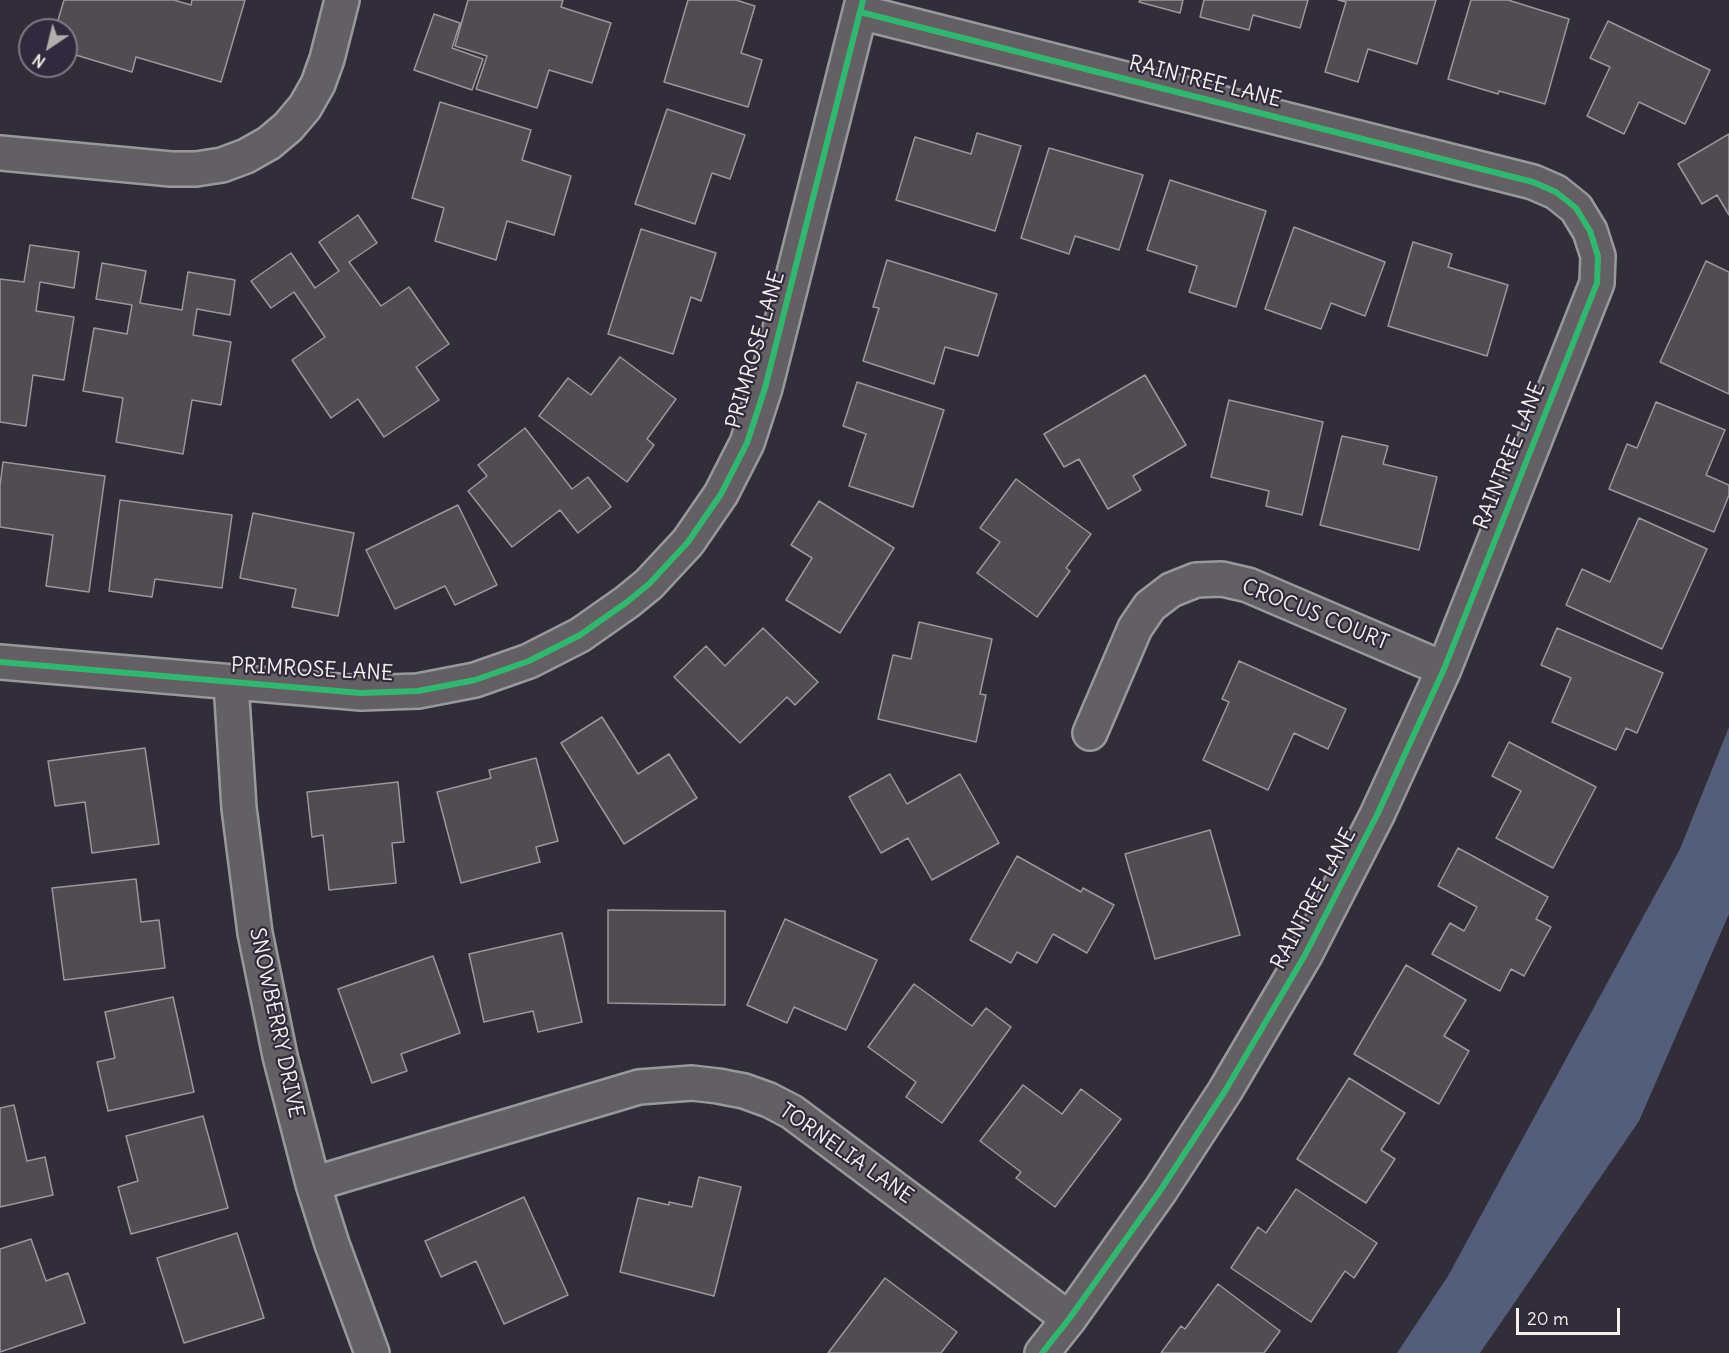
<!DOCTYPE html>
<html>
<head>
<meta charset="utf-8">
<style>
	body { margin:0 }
	#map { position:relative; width:1729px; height:1353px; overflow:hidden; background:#312e39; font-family:Delius,sans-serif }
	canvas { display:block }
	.north { position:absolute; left:18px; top:18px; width:60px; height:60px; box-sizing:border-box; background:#2f2a3d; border:2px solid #7e7a81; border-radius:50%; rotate:215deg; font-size:16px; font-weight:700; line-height:24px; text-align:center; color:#f4f1e8 }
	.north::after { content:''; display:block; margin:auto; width:21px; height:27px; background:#b0adab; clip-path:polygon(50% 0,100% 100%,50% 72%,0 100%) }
	.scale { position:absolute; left:1516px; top:1308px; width:104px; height:27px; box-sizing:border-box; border:3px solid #f4f1e8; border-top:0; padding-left:8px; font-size:18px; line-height:21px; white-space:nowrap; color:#f4f1e8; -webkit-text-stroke:4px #2f2a3d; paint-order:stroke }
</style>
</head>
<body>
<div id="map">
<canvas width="1729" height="1353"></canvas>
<div class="north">N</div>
<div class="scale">20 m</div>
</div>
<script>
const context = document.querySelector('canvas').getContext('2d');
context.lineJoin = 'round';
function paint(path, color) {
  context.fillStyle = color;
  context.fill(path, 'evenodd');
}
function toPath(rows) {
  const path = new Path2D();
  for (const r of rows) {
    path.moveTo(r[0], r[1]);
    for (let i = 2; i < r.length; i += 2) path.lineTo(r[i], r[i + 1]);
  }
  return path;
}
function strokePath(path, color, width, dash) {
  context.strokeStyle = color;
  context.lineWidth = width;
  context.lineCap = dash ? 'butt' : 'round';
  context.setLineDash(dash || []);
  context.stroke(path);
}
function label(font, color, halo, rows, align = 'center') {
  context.font = font + ' Delius,sans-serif';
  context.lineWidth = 4.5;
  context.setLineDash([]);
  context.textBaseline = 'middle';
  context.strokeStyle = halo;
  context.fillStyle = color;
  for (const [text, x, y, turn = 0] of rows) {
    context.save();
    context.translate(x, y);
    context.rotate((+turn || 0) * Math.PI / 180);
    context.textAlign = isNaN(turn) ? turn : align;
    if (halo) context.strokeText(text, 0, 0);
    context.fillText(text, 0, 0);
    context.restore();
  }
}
const water = toPath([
	[1729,727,1729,914,1639,1121,1480,1353,1397,1353,1448,1276,1680,849]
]);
const building = toPath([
	[64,0,174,0,191,5,192,0,245,0,221,82,136,57,132,72,66,52,66,30,55,30,64,0],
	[468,0,563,0,561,7,611,23,592,83,549,70,537,108,476,89,487,56,455,46,468,0],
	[688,0,736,0,755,6,741,53,762,60,748,107,664,82,688,0],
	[1140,0,1183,0,1180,13,1139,2,1140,0],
	[1204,0,1308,0,1300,28,1253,15,1249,30,1200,17,1204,0],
	[1338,0,1436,0,1417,64,1368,49,1358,82,1325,72,1346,2,1338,0],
	[1471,0,1508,0,1569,19,1545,104,1499,91,1498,94,1448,79,1471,0],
	[434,14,460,23,452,48,483,59,472,90,414,70,434,14],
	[1608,21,1710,70,1685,124,1639,102,1624,134,1587,116,1610,67,1590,58,1608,21],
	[440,102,531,130,522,160,571,176,554,235,507,221,496,260,435,241,444,208,412,198,440,102],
	[667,109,745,135,730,179,712,173,695,224,635,204,667,109],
	[977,133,1021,146,995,231,896,200,915,137,971,154,977,133],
	[1729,134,1729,215,1717,195,1702,204,1678,164,1729,134],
	[1049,148,1143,175,1119,250,1075,236,1069,254,1021,238,1049,148],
	[1170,180,1266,211,1236,307,1189,292,1197,266,1147,250,1170,180],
	[358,215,377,243,349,262,381,306,409,287,449,344,416,367,439,400,384,437,358,399,331,418,292,360,325,337,294,292,271,308,251,281,291,253,315,288,339,271,319,242,358,215],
	[1294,227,1385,262,1365,316,1331,303,1321,329,1265,309,1294,227],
	[641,229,716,253,701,301,691,297,673,354,608,334,641,229],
	[1413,242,1452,254,1448,267,1508,285,1487,356,1388,326,1413,242],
	[30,245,79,252,74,288,40,282,36,311,74,317,64,380,33,375,26,426,0,422,0,279,24,282,30,245],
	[887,260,997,294,978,356,945,347,934,384,863,361,879,308,873,307,887,260],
	[1706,261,1729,272,1729,394,1660,362,1706,261],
	[102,263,146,271,140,303,182,310,188,272,235,280,230,315,197,309,193,335,231,342,221,405,192,400,183,454,116,442,123,398,83,391,94,328,127,334,132,305,96,299,102,263],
	[620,357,676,399,647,439,654,445,627,482,539,416,568,378,591,395,620,357],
	[1145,375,1186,445,1133,476,1141,490,1108,509,1079,459,1064,467,1044,434,1145,375],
	[857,382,944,410,913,507,849,486,866,434,843,426,857,382],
	[1229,400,1323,422,1302,515,1266,506,1269,491,1211,477,1229,400],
	[1656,402,1725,430,1706,475,1729,485,1729,495,1714,532,1609,489,1627,444,1637,448,1656,402],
	[525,428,572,489,588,477,611,507,578,533,560,510,512,547,468,491,487,476,478,465,525,428],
	[1342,436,1388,446,1383,464,1437,477,1419,550,1320,525,1342,436],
	[3,462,105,476,89,592,46,586,53,535,0,527,0,486,3,462],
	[1016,479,1091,534,1066,568,1070,571,1037,617,977,573,1000,542,980,528,1016,479],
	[120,500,232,515,222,588,155,579,152,597,109,591,120,500],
	[819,501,894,548,840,633,786,600,812,558,791,545,819,501],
	[458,505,497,585,455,605,445,586,395,609,366,550,458,505],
	[253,513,354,533,338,616,292,607,296,589,240,578,253,513],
	[1639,518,1707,549,1662,649,1566,605,1582,569,1610,582,1639,518],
	[919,622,992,639,980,694,986,695,976,742,878,719,893,655,911,659,919,622],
	[763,628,818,682,795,705,787,697,740,743,674,677,706,646,725,666,763,628],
	[1557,628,1663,673,1637,733,1626,728,1616,750,1552,722,1571,678,1541,665,1557,628],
	[1239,661,1346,709,1328,749,1294,733,1268,790,1203,760,1229,702,1222,699,1239,661],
	[602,717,638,774,669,754,697,798,624,844,561,743,602,717],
	[1509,742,1596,787,1553,868,1496,838,1521,791,1492,776,1509,742],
	[145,748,159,844,92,853,85,802,55,806,48,761,145,748],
	[536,758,558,841,536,847,540,862,461,883,437,792,491,778,489,770,536,758],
	[890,774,907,804,960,774,999,843,932,880,908,838,881,853,849,797,890,774],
	[398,782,404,842,392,843,396,883,329,890,323,835,312,837,307,792,398,782],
	[1210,830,1240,935,1155,959,1125,854,1210,830],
	[1458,848,1548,897,1536,919,1551,927,1524,976,1511,969,1500,991,1432,954,1450,923,1464,931,1477,907,1438,886,1458,848],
	[1017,856,1081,892,1083,888,1114,905,1087,953,1053,934,1037,963,1017,952,1011,963,970,940,1017,856],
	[136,879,141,922,159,920,165,968,64,980,52,888,136,879],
	[608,910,725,911,725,1005,608,1003,608,910],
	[785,919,877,960,846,1030,794,1007,787,1023,747,1005,785,919],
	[562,933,582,1022,538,1032,533,1011,484,1022,469,954,562,933],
	[433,956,460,1033,401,1054,407,1071,372,1083,338,989,433,956],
	[1406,965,1466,1000,1444,1036,1469,1051,1439,1104,1354,1054,1406,965],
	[914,984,972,1026,986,1008,1011,1027,942,1123,906,1097,916,1082,868,1047,914,984],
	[173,997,194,1092,108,1111,97,1062,115,1058,105,1012,173,997],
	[1349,1078,1405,1113,1381,1150,1395,1159,1366,1203,1297,1159,1349,1078],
	[1023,1085,1062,1114,1081,1089,1121,1119,1055,1207,1016,1178,1021,1172,980,1141,1023,1085],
	[14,1105,27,1161,45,1157,53,1195,0,1207,0,1108,14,1105],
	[203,1116,228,1208,131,1234,118,1187,138,1181,126,1136,203,1116],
	[699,1177,741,1187,714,1296,620,1272,638,1198,669,1205,669,1202,692,1207,699,1177],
	[1296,1189,1377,1243,1354,1278,1345,1271,1311,1322,1231,1268,1258,1227,1266,1233,1296,1189],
	[524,1197,568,1295,504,1324,476,1261,441,1277,425,1241,524,1197],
	[237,1233,264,1318,184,1343,157,1258,237,1233],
	[31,1239,46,1281,68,1273,85,1323,0,1352,0,1249,31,1239],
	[885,1278,957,1332,941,1353,828,1353,885,1278],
	[1218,1284,1280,1331,1264,1353,1161,1353,1181,1326,1185,1329,1218,1284]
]);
const street = toPath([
	[860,12,1533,182,1556,192,1576,208,1590,231,1598,256,1597,283,1444,669,1377,815,1305,955,1225,1091,1160,1191,1069,1319,1042,1353],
	[0,153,171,169,196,169,222,165,246,156,269,143,288,127,305,107,318,84,327,59,342,0],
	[0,662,361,693,418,691,475,680,529,661,580,635,627,602,649,584,688,542,721,494,747,443,765,388,863,0],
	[231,683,239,808,255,933,280,1056,313,1184,332,1244,372,1353],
	[1090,733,1135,628,1150,606,1171,590,1196,580,1222,579,1248,585,1444,669],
	[313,1184,639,1087,692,1083,718,1086,744,1091,769,1100,792,1112,1069,1319]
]);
const cycleway = toPath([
	[860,12,1533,182,1556,192,1576,208,1590,231,1598,256,1597,283,1444,669,1377,815,1305,955,1225,1091,1160,1191,1069,1319,1042,1353],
	[0,662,361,693,418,691,475,680,529,661,580,635,627,602,649,584,688,542,721,494,747,443,765,388,863,0]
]);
const streetNames = [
	["RAINTREE LANE",1205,82,14],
	["PRIMROSE LANE",756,350,-74],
	["RAINTREE LANE",1510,456,-68],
	["CROCUS COURT",1315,615,22],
	["PRIMROSE LANE",312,670,3],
	["RAINTREE LANE",1314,899,-62],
	["SNOWBERRY DRIVE",276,1023,78],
	["TORNELIA LANE",846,1154,35]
];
paint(water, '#545e7a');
paint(building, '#514c52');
strokePath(building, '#9a989b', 1.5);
strokePath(street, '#9a989b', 38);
strokePath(street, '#626063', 33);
strokePath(cycleway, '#33b770', 6);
label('21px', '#f4f1e8', '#2f2a3d', streetNames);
</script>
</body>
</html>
